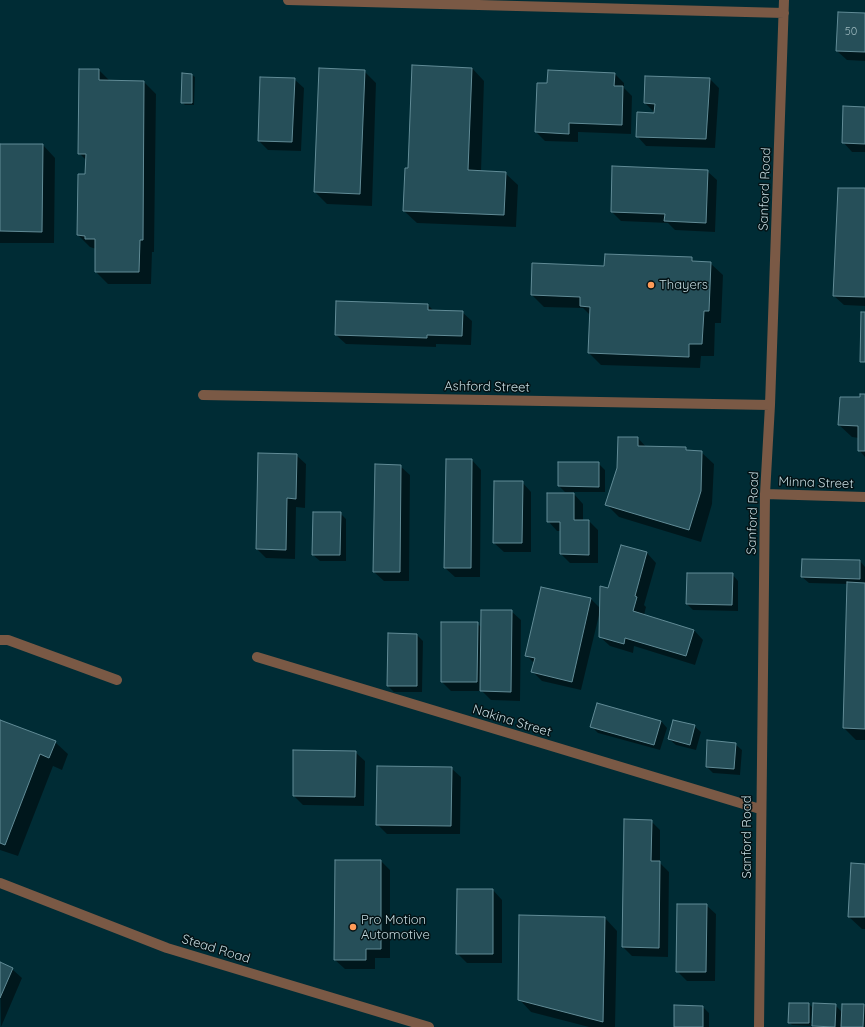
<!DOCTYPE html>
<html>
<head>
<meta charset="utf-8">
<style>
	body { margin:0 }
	canvas { display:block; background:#002c35 }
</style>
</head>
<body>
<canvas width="865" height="1027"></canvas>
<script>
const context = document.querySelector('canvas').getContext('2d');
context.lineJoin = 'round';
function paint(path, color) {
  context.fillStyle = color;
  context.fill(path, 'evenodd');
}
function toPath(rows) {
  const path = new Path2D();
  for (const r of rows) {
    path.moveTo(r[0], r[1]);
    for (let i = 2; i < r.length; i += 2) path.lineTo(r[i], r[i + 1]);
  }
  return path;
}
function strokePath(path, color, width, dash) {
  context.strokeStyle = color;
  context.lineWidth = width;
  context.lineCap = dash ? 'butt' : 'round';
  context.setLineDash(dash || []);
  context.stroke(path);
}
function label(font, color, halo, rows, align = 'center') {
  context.font = font + ' Quicksand,sans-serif';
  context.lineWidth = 3;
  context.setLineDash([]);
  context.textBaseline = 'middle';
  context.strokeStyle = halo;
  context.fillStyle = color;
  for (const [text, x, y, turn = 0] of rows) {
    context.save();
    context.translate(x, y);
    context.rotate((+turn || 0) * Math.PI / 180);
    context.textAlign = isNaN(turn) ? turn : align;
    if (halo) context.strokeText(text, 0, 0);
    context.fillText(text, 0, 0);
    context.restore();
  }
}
const shadow = toPath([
	[865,14,865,61,847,60,837,51],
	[472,68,484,81,481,172,505,173,518,185,516,227,417,223,404,211,409,169],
	[99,70,110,81,144,82,156,94,154,252,152,252,151,284,108,284,96,272,96,249,90,247,78,235,86,175,87,161,79,153],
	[364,71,376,83,372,206,327,204,315,192],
	[615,74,624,83,624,88,632,96,631,134,578,132,578,142,545,141,536,132,548,84],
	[192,75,195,77,194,105,185,105,182,102],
	[294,79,304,88,301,151,268,150,259,141],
	[710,79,719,88,715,148,646,146,637,136,656,114,645,103],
	[865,108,865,152,852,152,843,142],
	[0,145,43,145,55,158,54,243,0,243],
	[613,167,707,171,717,180,715,232,675,230,668,223,621,221,612,212],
	[865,189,865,306,844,305,834,296],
	[691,258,695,262,710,263,723,275,721,323,715,323,714,356,701,356,700,368,601,365,589,353,591,316,583,308,544,307,532,295,605,267],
	[428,305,434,311,462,312,472,321,471,345,436,344,436,347,346,344,336,335],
	[865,395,865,457,859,450,859,438,852,437,839,425,861,398],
	[638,438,647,448,685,448,688,451,701,452,714,464,712,504,701,542,619,517,606,504],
	[296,455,306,464,305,508,296,507,295,559,266,558,257,549],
	[472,460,481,470,480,577,455,577,445,568],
	[599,464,605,470,605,492,565,492,559,486],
	[400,466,410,475,409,581,384,581,374,572],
	[522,482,531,492,531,552,504,552,494,543],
	[574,494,583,504,583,521,589,521,598,530,598,563,570,563,561,554,561,531,557,531,548,521],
	[340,513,346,519,346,561,320,561,313,555],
	[621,546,647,553,656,563,644,605,646,607,644,615,694,630,703,640,695,665,634,646,633,653,610,646,600,637,600,611,581,690,542,681,533,672,534,663,526,655,542,588,591,599,601,609,609,589],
	[860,561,865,567,865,740,856,740,844,728,848,584,809,583,802,577],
	[732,574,738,581,738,611,693,610,687,604],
	[511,611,521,620,520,701,491,700,482,691,451,691,442,682,477,623,482,628],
	[417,635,423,641,422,692,394,692,388,686],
	[0,721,55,742,68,754,62,770,53,766,18,856,0,850],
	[661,721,667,728,660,750,598,733,592,727],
	[694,726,701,732,696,750,676,745,669,739],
	[735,744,742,750,740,775,713,773,707,767],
	[355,752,365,761,364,806,303,805,294,796],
	[451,768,461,777,460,834,387,834,377,824],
	[651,821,660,830,660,863,669,872,668,957,632,956,623,947],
	[381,861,390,870,390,958,375,958,375,969,345,969,335,960],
	[865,865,865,929,862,929,849,917],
	[458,890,493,890,502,900,502,963,467,963,457,953],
	[706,905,716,914,715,981,687,981,677,971],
	[605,918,617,931,615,1027,589,1027,531,1012,519,999],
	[0,963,12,969,22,978,1,1027],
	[809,1004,812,1007,811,1023,813,1023,835,1005,842,1012,863,1005,865,1007,865,1027,814,1027,811,1024,811,1026,792,1025,789,1022],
	[703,1007,709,1013,709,1027,675,1027]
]);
const building = toPath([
	[838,12,865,13,865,52,836,51,838,12],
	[412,65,472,68,468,170,506,172,504,215,403,211,405,168,408,168,412,65],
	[319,68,365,70,360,194,314,192,319,68],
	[79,69,99,69,99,80,144,81,143,240,140,240,139,272,95,272,95,239,85,239,85,236,77,235,78,174,85,174,86,154,78,154,79,69],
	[548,70,615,73,614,86,623,86,622,125,569,123,569,134,535,132,537,83,547,83,548,70],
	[182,73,192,74,192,103,181,103,182,73],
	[645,76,710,78,706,139,636,137,637,112,654,113,655,104,644,103,645,76],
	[260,77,295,78,292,142,258,141,260,77],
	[843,106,865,107,865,144,842,143,843,106],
	[0,144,43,144,42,232,0,231,0,144],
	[612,166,708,170,706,223,664,221,665,214,611,212,612,166],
	[838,188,865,188,865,297,833,296,838,188],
	[605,254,692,257,692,261,711,262,709,311,704,311,702,344,689,344,689,357,588,353,590,307,580,306,580,297,531,295,532,263,604,266,605,254],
	[336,301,428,304,428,310,463,311,462,336,427,335,427,338,335,335,336,301],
	[861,312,865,312,865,362,860,362,861,312],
	[860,394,865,394,865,451,858,451,858,426,838,425,840,397,860,397,860,394],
	[618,437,638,437,638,446,686,447,686,450,702,451,701,491,689,530,605,505,617,468,618,437],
	[258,453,297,454,296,499,287,498,286,550,256,549,258,453],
	[446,459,472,459,471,568,444,568,446,459],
	[558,462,599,462,599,487,558,486,558,462],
	[375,464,401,465,400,572,373,572,375,464],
	[494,481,523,481,522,543,493,543,494,481],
	[547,493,574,493,574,520,589,520,589,555,560,554,560,522,547,522,547,493],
	[313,512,341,512,340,555,312,555,313,512],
	[621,545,647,552,635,596,637,597,633,611,694,630,686,656,625,638,624,644,599,637,600,586,608,588,621,545],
	[802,559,860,560,860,579,801,577,802,559],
	[687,573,733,573,732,605,686,604,687,573],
	[847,582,865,583,865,729,843,728,847,582],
	[541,587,591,598,572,682,531,672,535,658,525,656,541,587],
	[481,610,512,610,511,692,480,691,481,610],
	[441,622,478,622,477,682,441,682,441,622],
	[388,633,417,634,417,686,387,686,388,633],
	[597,703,661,721,654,745,590,727,597,703],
	[0,720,56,741,49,758,40,754,5,845,0,843,0,720],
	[673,720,695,725,690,745,668,739,673,720],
	[707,740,736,743,734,769,706,767,707,740],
	[293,750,356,751,355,797,293,796,293,750],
	[377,766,452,767,451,826,376,825,377,766],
	[624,819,652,820,651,861,660,861,659,948,622,947,624,819],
	[335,860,381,860,381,949,366,949,366,960,334,960,335,860],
	[851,863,865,864,865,917,848,917,851,863],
	[457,889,493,889,493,954,456,954,457,889],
	[677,904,707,904,706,972,676,972,677,904],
	[519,915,605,917,603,1022,518,1000,519,915],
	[0,962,13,968,0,998,0,962],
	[789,1003,809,1003,809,1023,788,1023,789,1003],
	[813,1003,836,1004,835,1027,812,1026,813,1003],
	[842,1004,864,1004,863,1027,841,1027,842,1004],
	[674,1005,703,1006,703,1027,674,1027,674,1005]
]);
const lane = toPath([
	[0,640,8,640,117,680]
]);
const street = toPath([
	[288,0,784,13],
	[203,395,770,405],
	[765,494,865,497],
	[257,657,760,809],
	[0,883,167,948,429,1027],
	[759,1027,765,494,770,405,784,0]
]);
const markers = [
	[651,285,4,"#fe9b58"],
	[353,927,4,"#fe9b58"]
];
const numberNames = [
	["50",851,32]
];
const streetNames = [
	["Sanford Road",765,189,-88],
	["Ashford Street",487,387,1],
	["Minna Street",816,483,2],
	["Sanford Road",753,513,-88],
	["Nakina Street",512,721,17],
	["Sanford Road",747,837,-90],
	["Stead Road",216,949,17]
];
const poiNames = [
	["Thayers",659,285],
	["Pro Motion",361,920],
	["Automotive",361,935]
];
paint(shadow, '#0007');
paint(building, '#264f59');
strokePath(building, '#618b96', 1);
strokePath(lane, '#7a5945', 10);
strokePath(street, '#7a5945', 10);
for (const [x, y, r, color] of markers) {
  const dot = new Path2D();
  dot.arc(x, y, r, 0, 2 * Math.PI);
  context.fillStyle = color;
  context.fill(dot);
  strokePath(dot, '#031215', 1.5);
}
label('11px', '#9db8be', null, numberNames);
label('13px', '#c5dbe0', '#031215', streetNames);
label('13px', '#c5dbe0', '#031215', poiNames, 'left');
</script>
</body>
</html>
